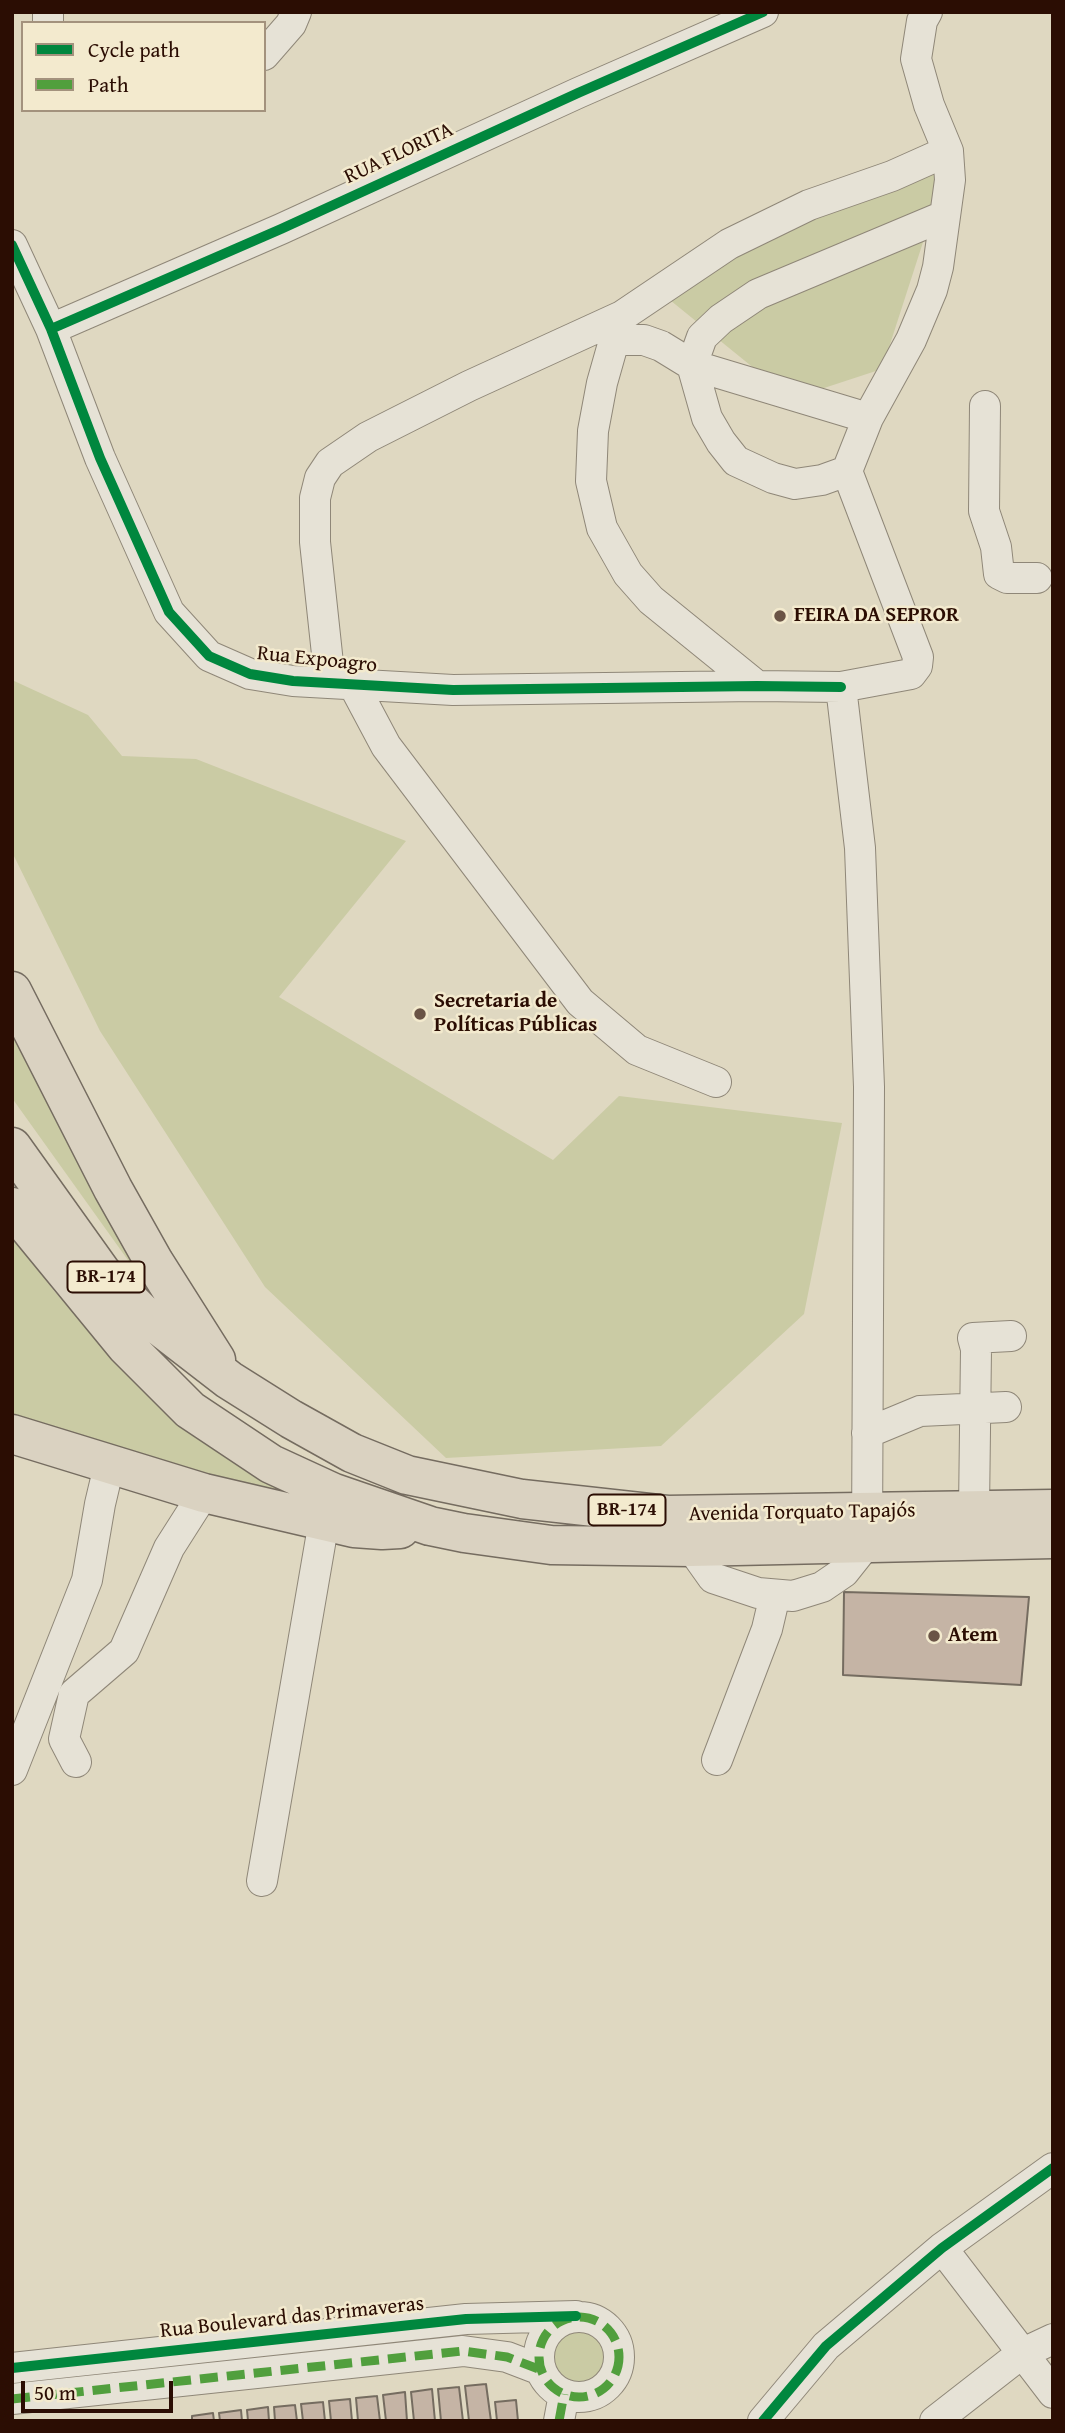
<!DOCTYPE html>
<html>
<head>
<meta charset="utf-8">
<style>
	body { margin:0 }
	#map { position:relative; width:1065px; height:2433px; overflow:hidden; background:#dfd8c1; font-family:"Gentium Book Plus",serif }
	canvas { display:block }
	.frame { position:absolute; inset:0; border:14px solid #2b0d03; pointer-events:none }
	.legend { position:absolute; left:21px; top:21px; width:245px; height:91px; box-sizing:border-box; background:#f3eace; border:2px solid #a3927d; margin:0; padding:9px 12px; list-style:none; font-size:21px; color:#2b0d03 }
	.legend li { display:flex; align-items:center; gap:14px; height:35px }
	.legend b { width:35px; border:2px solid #a3927d }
	.scale { position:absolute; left:21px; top:2381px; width:152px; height:32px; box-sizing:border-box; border:4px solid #2b0d03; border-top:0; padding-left:9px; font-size:21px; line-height:24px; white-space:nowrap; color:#2b0d03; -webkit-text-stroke:5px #f3eace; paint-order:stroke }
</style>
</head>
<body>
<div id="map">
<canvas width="1065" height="2433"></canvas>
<div class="frame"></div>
<ul class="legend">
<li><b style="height:9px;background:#00873e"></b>Cycle path</li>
<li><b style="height:9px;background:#519f3d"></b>Path</li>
</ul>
<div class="scale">50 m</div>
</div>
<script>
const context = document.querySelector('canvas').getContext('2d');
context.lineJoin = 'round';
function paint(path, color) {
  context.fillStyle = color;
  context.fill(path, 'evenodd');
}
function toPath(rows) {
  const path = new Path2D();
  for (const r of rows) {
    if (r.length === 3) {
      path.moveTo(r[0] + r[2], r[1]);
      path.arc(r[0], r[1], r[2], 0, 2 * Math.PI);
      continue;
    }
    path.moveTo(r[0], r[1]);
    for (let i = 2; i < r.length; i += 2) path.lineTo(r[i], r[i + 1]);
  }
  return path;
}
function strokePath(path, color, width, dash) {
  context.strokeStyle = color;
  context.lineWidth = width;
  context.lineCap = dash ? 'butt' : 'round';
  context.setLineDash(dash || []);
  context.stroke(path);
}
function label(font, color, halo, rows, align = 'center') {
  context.font = font + ' "Gentium Book Plus",serif';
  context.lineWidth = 5;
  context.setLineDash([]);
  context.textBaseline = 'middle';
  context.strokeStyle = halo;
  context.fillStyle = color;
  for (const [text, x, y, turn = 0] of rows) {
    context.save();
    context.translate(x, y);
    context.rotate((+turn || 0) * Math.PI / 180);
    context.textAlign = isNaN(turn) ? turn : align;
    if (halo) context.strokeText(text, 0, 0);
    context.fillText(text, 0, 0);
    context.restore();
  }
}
const green = toPath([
	[941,153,936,202,882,369,821,389,766,378,665,296,708,256],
	[12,680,88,715,122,756,196,759,406,841,279,997,553,1160,619,1096,842,1123,804,1314,661,1446,446,1458,265,1287,100,1031,12,852],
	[12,1011,158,1288,140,1277,12,1098],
	[12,1234,54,1291,112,1356,310,1502,12,1423],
	[579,2357,34]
]);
const building = toPath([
	[844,1592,1029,1597,1021,1685,843,1675,844,1592],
	[486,2384,491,2421,469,2421,465,2386,486,2384],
	[459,2387,463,2421,441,2421,438,2389,459,2387],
	[432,2389,435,2421,414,2421,411,2392,432,2389],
	[405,2392,407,2421,386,2421,383,2395,405,2392],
	[377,2396,380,2421,358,2421,356,2398,377,2396],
	[350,2399,352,2421,331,2421,329,2401,350,2399],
	[516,2400,518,2421,497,2421,495,2402,516,2400],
	[323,2402,325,2421,303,2421,301,2404,323,2402],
	[295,2405,297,2421,275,2421,274,2407,295,2405],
	[268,2407,269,2421,248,2421,247,2410,268,2407],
	[241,2410,242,2421,220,2421,219,2413,241,2410],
	[213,2413,214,2421,192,2421,192,2416,213,2413]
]);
const minor = toPath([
	[48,23,48,12],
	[264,55,291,24,296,12],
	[12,245,51,329,100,458,169,612,209,656,250,674,293,681,453,690,757,686,841,687,911,674,917,666,918,657,847,471,822,480,795,484,773,478,736,461,721,442,707,418,692,365,661,346,644,340,614,340],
	[619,323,602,383,593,431,591,481,602,528,628,574,651,600,757,686],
	[51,329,281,229,578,93,763,12],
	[985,406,984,511,996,547,999,574,1007,578,1037,578],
	[868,418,692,365,702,337,721,319,758,294,944,216],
	[847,471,868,418,911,340,932,290,938,267,950,180,948,151,929,105,916,59,922,21,927,12],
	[330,682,315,542,315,498,320,478,330,463,368,437,469,386,622,316,729,244,809,205,892,176,948,151],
	[353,684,386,746,580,1002,637,1050,716,1082],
	[867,1433,920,1411,1006,1407],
	[974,1510,976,1349,973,1338,1011,1336],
	[691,1547,713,1578,758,1593,793,1596,822,1587,844,1572,867,1543,869,1087,860,848,841,687],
	[717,1760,767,1629,775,1595],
	[76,1762,64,1739,74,1694,124,1651,169,1548,204,1493],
	[12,1770,87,1580,100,1504,109,1466],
	[262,1881,324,1521],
	[942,2248,1053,2393],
	[579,2357,40],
	[12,2368,466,2319,576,2316],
	[12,2399,463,2351,507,2357,541,2370],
	[559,2421,564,2394],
	[763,2421,826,2346,942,2248,1053,2168],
	[935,2421,1021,2354,1053,2339]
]);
const highway = toPath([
	[12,991,113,1189,154,1262,216,1360],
	[12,1147,102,1273,141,1312,229,1380,291,1419,352,1453,407,1475,522,1499,667,1515,1053,1509],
	[12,1207,126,1346,190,1410,271,1464,334,1493,430,1526,464,1533,551,1545,691,1547,1053,1539],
	[12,1434,204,1493,354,1528,382,1530,400,1529]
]);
const quiet = toPath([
	[579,2357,40],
	[12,2399,463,2351,507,2357,541,2370],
	[559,2421,564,2394]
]);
const cycleway = toPath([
	[12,245,51,329,100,458,169,612,209,656,250,674,293,681,453,690,757,686,841,687],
	[51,329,281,229,578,93,763,12],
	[12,2368,466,2319,576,2316],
	[763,2421,826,2346,942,2248,1053,2168]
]);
const markers = [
	[780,616,7,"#6a5446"],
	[420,1014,7,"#6a5446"],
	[934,1636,7,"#6a5446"]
];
const shields = [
	[106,1277,77],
	[627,1510,77]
];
const shieldNames = [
	["BR-174",106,1277],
	["BR-174",627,1510]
];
const streetNames = [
	["RUA FLORITA",399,154,-25],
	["Rua Expoagro",317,660,6],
	["Avenida Torquato Tapajós",802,1513,-1],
	["Rua Boulevard das Primaveras",292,2318,-6]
];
const poiNames = [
	["FEIRA DA SEPROR",794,616],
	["Secretaria de",434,1002],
	["Políticas Públicas",434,1026],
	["Atem",948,1636]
];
paint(green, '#cacba4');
paint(building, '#c5b4a5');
strokePath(building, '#756c60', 2);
strokePath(minor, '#8f8778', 32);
strokePath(highway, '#756c60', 41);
strokePath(minor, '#e6e2d6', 30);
strokePath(highway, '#dad2c1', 38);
strokePath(quiet, '#519f3d', 9, [18, 9]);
strokePath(cycleway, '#00873e', 10);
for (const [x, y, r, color] of markers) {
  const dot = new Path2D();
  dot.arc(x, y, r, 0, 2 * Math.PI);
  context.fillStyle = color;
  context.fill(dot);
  strokePath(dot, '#f3eace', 2.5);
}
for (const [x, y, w] of shields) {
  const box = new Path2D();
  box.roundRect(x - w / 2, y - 15.5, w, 31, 5);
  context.fillStyle = '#f3eace';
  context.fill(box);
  strokePath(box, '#2b0d03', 2);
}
label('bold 19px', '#2b0d03', null, shieldNames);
label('21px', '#2b0d03', '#f3eace', streetNames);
label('bold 21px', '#2b0d03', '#f3eace', poiNames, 'left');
</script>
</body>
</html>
